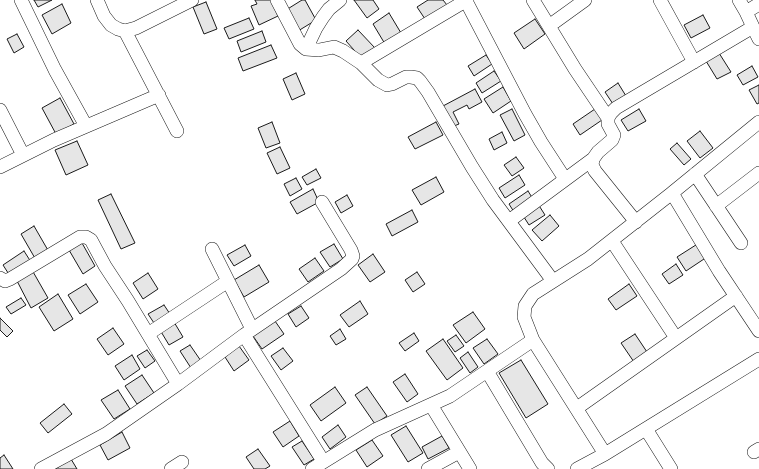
<!DOCTYPE html>
<html>
<head>
<meta charset="utf-8">
<style>
	body { margin:0 }
	canvas { display:block; background:#fff }
</style>
</head>
<body>
<canvas width="759" height="469"></canvas>
<script>
const context = document.querySelector('canvas').getContext('2d');
context.lineJoin = 'round';
function paint(path, color) {
  context.fillStyle = color;
  context.fill(path, 'evenodd');
}
function toPath(rows) {
  const path = new Path2D();
  for (const r of rows) {
    path.moveTo(r[0], r[1]);
    for (let i = 2; i < r.length; i += 2) path.lineTo(r[i], r[i + 1]);
  }
  return path;
}
function strokePath(path, color, width, dash) {
  context.strokeStyle = color;
  context.lineWidth = width;
  context.lineCap = dash ? 'butt' : 'round';
  context.setLineDash(dash || []);
  context.stroke(path);
}
const building = toPath([
	[34,0,52,0,38,7,34,0],
	[255,0,271,0,278,16,259,25,251,6,257,4,255,0],
	[302,0,305,0,316,20,298,31,286,10,302,0],
	[354,0,373,0,379,9,367,18,354,0],
	[428,0,443,0,447,5,425,19,417,7,428,0],
	[206,2,217,29,204,34,193,7,206,2],
	[62,4,71,23,52,34,42,15,62,4],
	[389,13,401,33,385,44,373,24,389,13],
	[703,15,710,28,691,38,684,25,703,15],
	[249,18,254,29,229,39,224,28,249,18],
	[535,19,545,34,524,49,514,33,535,19],
	[358,30,375,48,362,59,346,41,358,30],
	[262,31,266,42,241,52,237,41,262,31],
	[17,34,24,47,14,53,7,39,17,34],
	[271,45,277,58,243,71,238,58,271,45],
	[719,53,731,72,717,79,706,61,719,53],
	[486,55,492,64,474,76,468,66,486,55],
	[752,66,758,77,743,85,737,75,752,66],
	[494,71,501,81,482,93,476,83,494,71],
	[296,73,305,94,292,100,283,79,296,73],
	[618,83,626,96,613,104,605,92,618,83],
	[759,85,759,103,757,104,749,90,759,85],
	[503,87,511,101,493,113,484,99,503,87],
	[475,89,482,102,469,109,467,105,453,112,459,124,454,126,443,106,475,89],
	[60,98,74,124,56,134,42,108,60,98],
	[512,109,525,135,514,141,500,115,512,109],
	[595,109,602,120,580,135,573,124,595,109],
	[639,109,646,121,628,131,621,120,639,109],
	[272,122,280,143,266,148,258,128,272,122],
	[436,122,443,135,415,149,408,137,436,122],
	[700,131,713,148,700,158,687,141,700,131],
	[502,132,507,143,494,150,489,139,502,132],
	[77,141,88,165,66,175,55,150,77,141],
	[677,143,691,159,684,165,670,149,677,143],
	[280,147,290,168,277,174,267,153,280,147],
	[516,157,524,168,512,176,504,165,516,157],
	[316,169,321,178,307,185,302,177,316,169],
	[519,175,525,185,505,198,499,188,519,175],
	[436,177,444,192,421,205,412,190,436,177],
	[296,178,302,189,290,196,284,184,296,178],
	[313,189,319,202,297,214,290,202,313,189],
	[528,191,533,199,514,212,509,204,528,191],
	[111,194,135,243,121,249,98,200,111,194],
	[347,195,353,206,341,213,335,202,347,195],
	[538,204,545,215,529,225,522,214,538,204],
	[412,210,418,222,392,236,386,224,412,210],
	[550,215,559,226,542,241,532,230,550,215],
	[34,226,49,252,36,260,21,234,34,226],
	[82,243,95,266,83,274,69,250,82,243],
	[699,243,707,257,686,271,677,257,699,243],
	[334,244,343,259,330,267,320,252,334,244],
	[245,245,251,256,234,266,227,255,245,245],
	[24,251,31,262,10,276,3,265,24,251],
	[373,254,385,272,370,282,358,265,373,254],
	[315,258,324,271,308,282,299,269,315,258],
	[676,264,683,275,669,284,662,274,676,264],
	[259,265,269,282,244,297,234,280,259,265],
	[32,270,48,298,31,308,16,279,32,270],
	[417,272,425,284,413,292,405,280,417,272],
	[148,273,158,289,143,299,133,283,148,273],
	[86,284,98,302,80,314,68,295,86,284],
	[629,284,637,296,616,310,608,299,629,284],
	[58,294,73,319,54,331,39,307,58,294],
	[21,298,26,305,11,314,6,307,21,298],
	[360,301,368,314,349,327,340,315,360,301],
	[164,305,172,317,156,326,148,314,164,305],
	[301,306,309,318,296,327,288,314,301,306],
	[473,312,485,329,466,343,453,325,473,312],
	[0,318,13,331,7,337,0,330,0,318],
	[275,321,284,334,262,349,253,336,275,321],
	[174,322,183,337,169,345,160,330,174,322],
	[113,328,124,344,108,355,97,339,113,328],
	[340,329,346,339,336,345,330,336,340,329],
	[414,333,419,341,405,351,399,343,414,333],
	[635,334,647,352,634,362,621,343,635,334],
	[456,335,464,346,455,352,447,341,456,335],
	[443,339,463,368,447,380,426,351,443,339],
	[487,339,498,354,484,364,473,348,487,339],
	[190,345,201,361,191,368,180,351,190,345],
	[239,346,249,360,234,371,225,357,239,346],
	[283,348,293,361,281,370,271,356,283,348],
	[147,350,155,361,145,368,137,356,147,350],
	[468,352,478,367,470,373,460,358,468,352],
	[132,355,140,369,124,380,115,366,132,355],
	[521,360,548,404,526,418,499,373,521,360],
	[405,374,418,394,407,402,393,382,405,374],
	[142,375,154,393,137,404,125,386,142,375],
	[335,387,346,403,321,421,310,405,335,387],
	[367,387,387,416,375,424,355,395,367,387],
	[118,390,130,409,114,419,101,400,118,390],
	[64,404,72,414,48,433,40,423,64,404],
	[290,421,299,436,283,447,273,432,290,421],
	[338,425,346,437,330,449,322,437,338,425],
	[406,426,423,453,408,462,391,435,406,426],
	[122,432,130,448,108,460,100,445,122,432],
	[442,436,449,448,428,459,422,447,442,436],
	[372,440,383,456,367,467,356,450,372,440],
	[302,441,314,459,304,465,292,447,302,441],
	[258,449,270,466,265,469,254,469,246,457,258,449],
	[4,455,13,469,0,469,0,458,4,455],
	[71,459,77,469,55,469,71,459]
]);
const street = toPath([
	[21,0,55,70,86,126],
	[97,0,104,16,111,25,118,29,125,31,136,28,192,0],
	[277,0,300,44,306,49,319,50,334,47,343,51,361,63,378,80,387,85,392,84,406,77,411,77,417,78,420,81,428,92,472,167,493,200,553,281],
	[533,0,575,69,608,118],
	[660,0,694,62],
	[466,1,525,114,541,142,565,179],
	[746,12,759,4],
	[549,26,585,0],
	[753,27,759,39],
	[125,31,177,131],
	[306,49,316,28,323,17,329,9,340,0],
	[361,63,467,0],
	[0,110,23,155],
	[759,122,672,193,719,271,759,331],
	[0,167,54,140,159,95],
	[695,174,741,243],
	[322,202,351,250,353,256,352,259,341,269,244,335,323,461],
	[716,206,759,173],
	[509,221,593,159],
	[636,222,595,171,592,165,593,159,598,152,612,140,614,135,608,124,608,118,611,113,616,108,753,27,746,12,739,0],
	[612,241,676,338],
	[212,249,252,329],
	[0,278,5,281,10,279,80,237,86,237,91,240,105,266,128,301,178,384],
	[148,334,228,281],
	[533,340,524,317,525,306,533,294,588,259,672,193],
	[487,371,542,463,548,469],
	[431,405,470,469],
	[577,408,736,296],
	[646,429,671,469],
	[754,452,759,449],
	[41,469,106,434,178,384,244,335],
	[171,469,182,462],
	[312,469,375,430,450,396,533,340,605,454,759,359],
	[428,469,459,452],
	[577,469,605,454]
]);
paint(building, '#e6e6e6');
strokePath(building, '#1a1a1a', 1);
strokePath(street, '#1a1a1a', 14);
strokePath(street, '#fff', 13);
</script>
</body>
</html>
